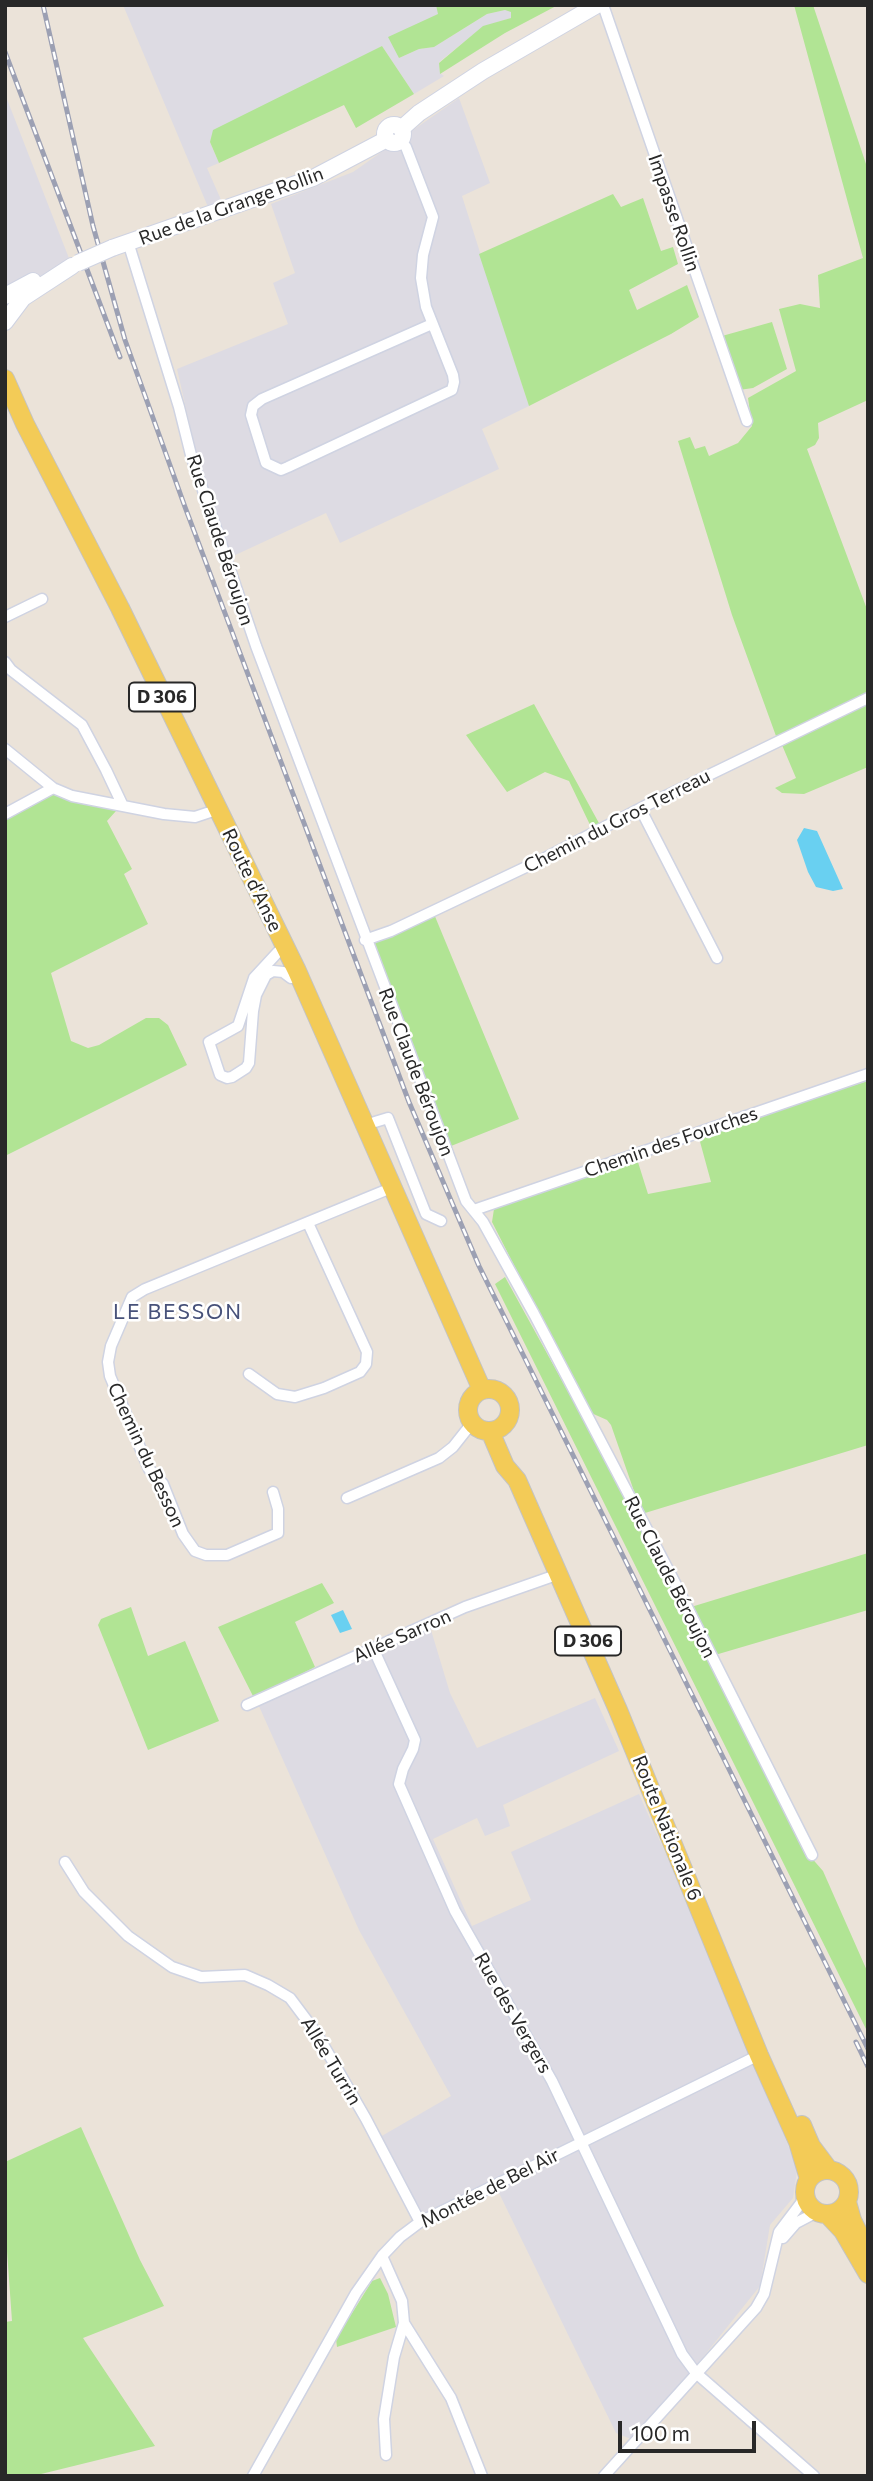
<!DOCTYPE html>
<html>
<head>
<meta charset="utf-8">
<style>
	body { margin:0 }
	#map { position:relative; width:873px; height:2481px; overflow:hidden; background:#ebe3d9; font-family:Commissioner,sans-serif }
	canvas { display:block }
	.frame { position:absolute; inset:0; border:7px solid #282828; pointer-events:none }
	.scale { position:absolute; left:618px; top:2421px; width:138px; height:32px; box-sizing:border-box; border:4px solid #282828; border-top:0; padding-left:9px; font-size:21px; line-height:24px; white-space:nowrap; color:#282828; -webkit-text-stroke:5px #fff; paint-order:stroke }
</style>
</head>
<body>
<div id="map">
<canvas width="873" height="2481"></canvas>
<div class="frame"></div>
<div class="scale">100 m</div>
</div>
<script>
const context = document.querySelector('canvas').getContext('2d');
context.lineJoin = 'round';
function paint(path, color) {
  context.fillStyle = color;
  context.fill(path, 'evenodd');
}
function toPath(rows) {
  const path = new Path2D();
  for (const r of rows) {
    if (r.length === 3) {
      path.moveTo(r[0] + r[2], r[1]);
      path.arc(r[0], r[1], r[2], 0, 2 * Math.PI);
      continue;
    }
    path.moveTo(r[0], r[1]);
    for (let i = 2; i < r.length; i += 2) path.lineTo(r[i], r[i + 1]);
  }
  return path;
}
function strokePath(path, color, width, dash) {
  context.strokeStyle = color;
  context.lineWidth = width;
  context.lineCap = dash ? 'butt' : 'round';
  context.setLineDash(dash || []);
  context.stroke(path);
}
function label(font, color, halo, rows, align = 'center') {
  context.font = font + ' Commissioner,sans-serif';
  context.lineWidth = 5;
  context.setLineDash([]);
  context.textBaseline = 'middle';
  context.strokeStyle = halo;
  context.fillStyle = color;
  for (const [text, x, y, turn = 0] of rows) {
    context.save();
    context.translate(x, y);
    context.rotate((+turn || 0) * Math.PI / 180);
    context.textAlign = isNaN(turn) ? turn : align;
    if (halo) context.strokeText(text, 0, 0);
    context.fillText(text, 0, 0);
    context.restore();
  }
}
const industrial = toPath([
	[123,5,436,5,439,14,399,58,419,49,434,47,487,14,505,10,511,11,511,18,483,27,439,62,440,73,444,76,414,94,382,46,210,142,219,163,207,168,222,202,208,207],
	[5,94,72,266,5,294],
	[459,98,490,183,462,196,529,406,482,429,499,469,340,543,326,513,231,557,197,456,177,369,288,324,273,283,295,273,271,204,353,172],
	[431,1630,450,1693,477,1748,595,1698,619,1751,503,1805,510,1826,485,1836,477,1818,433,1839,472,1926,531,1900,511,1852,639,1794,730,1999,790,2150,797,2171,793,2198,770,2225,760,2286,683,2382,631,2439,616,2433,498,2191,429,2225,380,2137,451,2096,359,1930,258,1704]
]);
const green = toPath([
	[436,5,558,5,505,33,440,74,439,63,483,26,511,18,511,12,505,10,487,14,434,47,419,49,399,58,388,37,438,14],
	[794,5,813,5,868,170,868,400,818,423,819,438,815,445,807,449,868,612,868,693,776,736,732,615,678,441,690,437,695,449,705,446,709,456,738,443,752,426,748,398,796,371,779,309,800,304,820,308,818,275,863,258],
	[382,46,414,94,356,128,344,105,219,163,210,142,213,130],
	[613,194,621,207,643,198,661,251,673,247,678,264,629,290,637,310,687,285,699,317,671,334,529,406,479,254],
	[772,322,787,369,753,388,739,390,722,336],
	[534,704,600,825,592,829,569,781,545,772,507,792,466,735],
	[868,704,868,767,804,794,782,793,775,788,796,778,782,745],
	[49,793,116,811,107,821,132,869,124,874,148,924,51,973,71,1041,88,1048,99,1045,146,1018,159,1018,168,1025,187,1065,5,1156,5,816],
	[434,914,519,1119,451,1146,372,942],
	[868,1081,868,1445,645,1513,635,1494,611,1425,607,1420,589,1412,492,1222,494,1209,637,1159,648,1194,711,1182,699,1138,784,1107],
	[505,1277,642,1526,809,1855,823,1871,868,1973,868,2033,495,1284],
	[868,1553,868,1610,715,1655,691,1607],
	[322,1583,334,1603,295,1622,315,1667,254,1698,218,1627],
	[131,1607,148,1656,185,1641,219,1721,148,1750,98,1625,101,1619],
	[81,2127,140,2260,164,2306,83,2338,155,2446,33,2476,5,2476,5,2322,12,2321,7,2251,5,2250,5,2162],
	[380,2278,388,2294,396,2327,337,2347,336,2339,372,2281]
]);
const water = toPath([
	[804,828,817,831,843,889,833,891,816,887,808,872,797,840],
	[343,1610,352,1629,340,1633,331,1615]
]);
const street = toPath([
	[603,5,747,421],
	[400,141,406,147,433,217,423,255,421,278,426,307,453,375,454,382,452,390,288,467,281,470,266,463,251,415,253,406,262,399,432,324],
	[128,242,179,407,191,455,256,646,466,1201,483,1222,534,1314,673,1579,812,1855],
	[5,617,42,599],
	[5,662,11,670,82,725,106,770,123,806],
	[5,749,53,788,72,796,164,814,195,817,210,812],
	[641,810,717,958],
	[5,814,53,788],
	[365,940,391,931,545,858,647,805,868,698],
	[278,952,254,978,238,1026,209,1042,220,1075,227,1078,232,1077,246,1068,249,1063,253,1011,256,995,266,975,273,971,283,972,291,978],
	[365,1125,388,1118,426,1214,441,1221],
	[474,1210,868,1074],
	[249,1374,277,1394,295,1397,324,1388,360,1372,366,1364,367,1352,308,1223],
	[273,1492,278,1509,278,1533,227,1555,206,1555,195,1551,183,1534,163,1484,149,1469,110,1376,108,1362,111,1346,132,1297,145,1289,386,1190],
	[347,1498,439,1458,453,1447,472,1423],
	[373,1648,415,1740,413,1749,403,1769,399,1784,455,1911,552,2081,682,2354,696,2373,814,2476],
	[247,1705,465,1607,559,1574],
	[65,1862,84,1892,128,1936,172,1967,201,1977,245,1975,268,1985,290,1998,317,2034,366,2119,420,2222],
	[783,2238,796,2223,817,2212],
	[382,2256,402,2301,404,2323,451,2398,482,2476],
	[386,2455,384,2419,394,2357,404,2323],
	[253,2476,356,2293,382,2256,400,2237,420,2222,759,2055],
	[604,2476,756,2308,764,2294,779,2232,801,2203,805,2188]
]);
const secondary = toPath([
	[394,134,9],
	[401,129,419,113,483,71,597,5],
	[112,248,313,178,387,139],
	[5,296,33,281],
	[5,322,23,298,72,266]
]);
const primary = toPath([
	[5,379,25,424,120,608,297,971,482,1390],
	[489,1410,21],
	[490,1431,505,1466,517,1480,618,1710,759,2055,798,2142,809,2179],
	[802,2125,811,2146,829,2170],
	[827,2192,22],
	[847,2202,852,2220,868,2252],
	[827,2214,843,2231,868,2274]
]);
const rail = toPath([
	[43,5,93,226,125,340,185,507,409,1102,479,1266,868,2049],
	[5,52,120,357],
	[856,2042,868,2067]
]);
const secondaryBridge = toPath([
	[78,263,112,248]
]);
const shields = [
	[162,697,66],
	[588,1641,66]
];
const shieldNames = [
	["D 306",162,697],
	["D 306",588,1641]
];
const streetNames = [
	["Rue de la Grange Rollin",231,206,-20],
	["Impasse Rollin",674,213,71],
	["Rue Claude Béroujon",220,540,72],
	["Chemin du Gros Terreau",617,821,-27],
	["Route d'Anse",252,880,64],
	["Rue Claude Béroujon",416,1072,69],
	["Chemin des Fourches",671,1142,-19],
	["Chemin du Besson",146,1455,65],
	["Rue Claude Béroujon",670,1577,63],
	["Allée Sarron",402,1636,-24],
	["Route Nationale 6",667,1828,68],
	["Rue des Vergers",513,2013,60],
	["Allée Turrin",331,2061,59],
	["Montée de Bel Air",490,2188,-27]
];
const neighbourhoodNames = [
	["LE BESSON",178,1312]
];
paint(industrial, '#dddbe3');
paint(green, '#b1e494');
paint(water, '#69d0f1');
strokePath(street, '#cfd3e2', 13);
strokePath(secondary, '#cfd3e2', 18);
strokePath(primary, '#c3c3c3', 20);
strokePath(street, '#fff', 10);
strokePath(secondary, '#fff', 16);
strokePath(primary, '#f3cb57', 18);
strokePath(rail, '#9ca0b3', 5);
strokePath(rail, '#fff', 2.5, [8]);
strokePath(secondaryBridge, '#cfd3e2', 18, []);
strokePath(secondaryBridge, '#fff', 16);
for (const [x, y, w] of shields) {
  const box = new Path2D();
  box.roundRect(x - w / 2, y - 14.5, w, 29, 5);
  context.fillStyle = '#fff';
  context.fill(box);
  strokePath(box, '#282828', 2);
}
label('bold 18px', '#282828', null, shieldNames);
label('19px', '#282828', '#fff', streetNames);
context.letterSpacing = '2px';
label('21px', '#48527a', '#fff', neighbourhoodNames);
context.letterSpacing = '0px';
</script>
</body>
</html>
